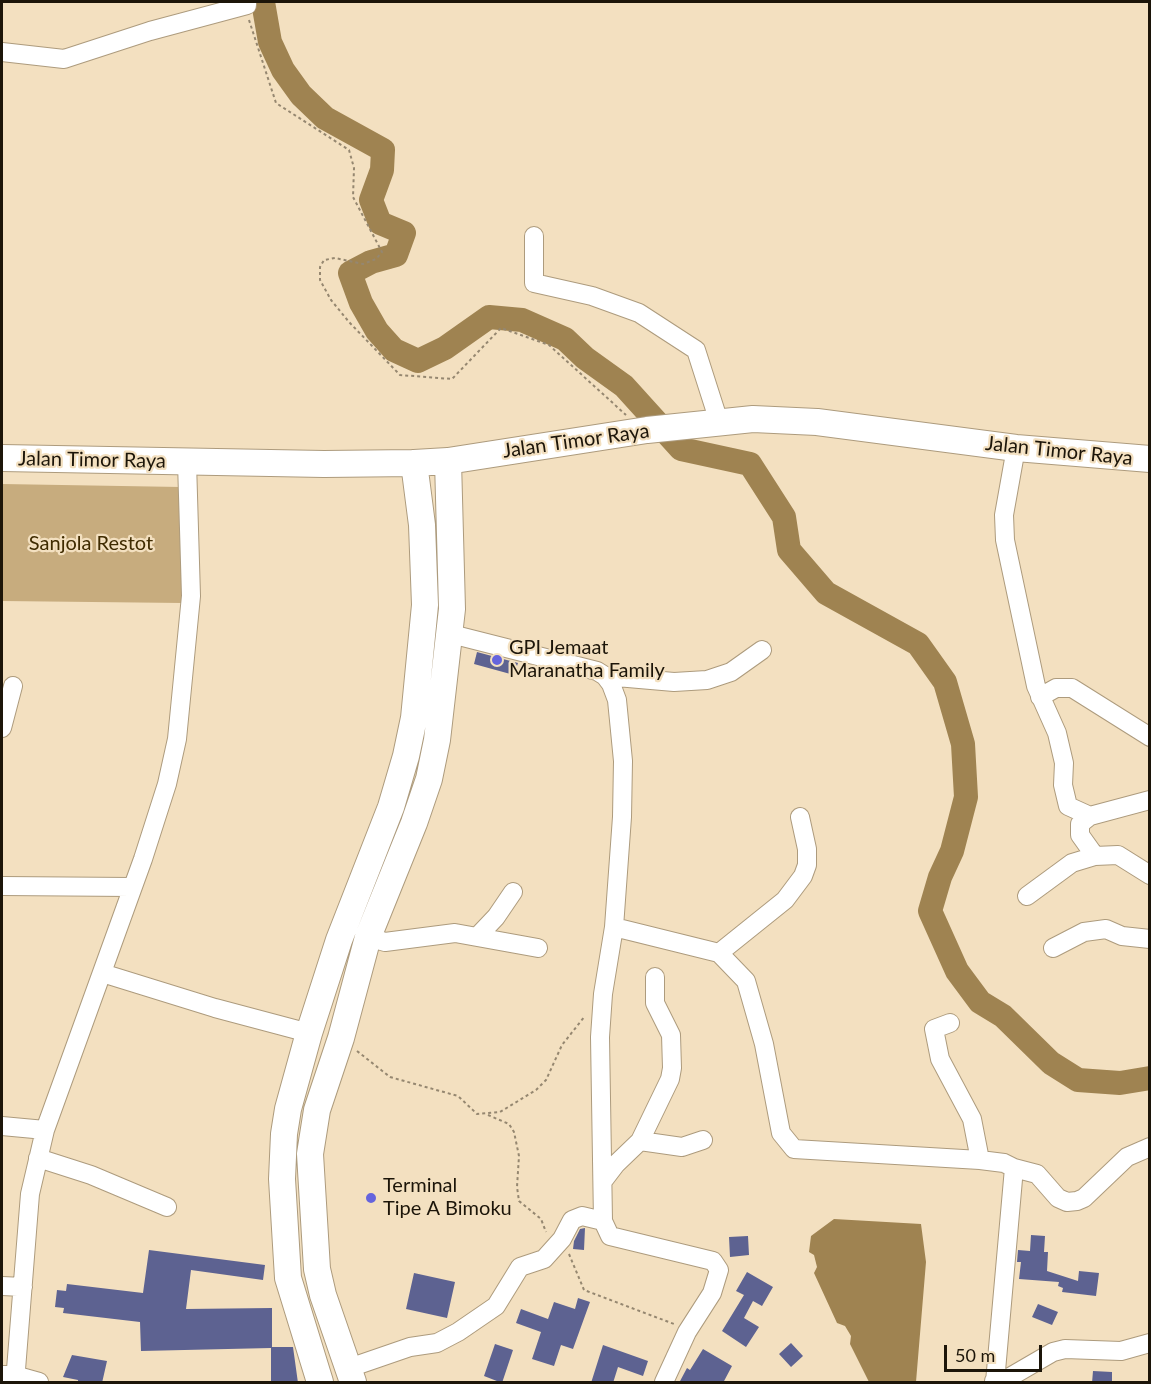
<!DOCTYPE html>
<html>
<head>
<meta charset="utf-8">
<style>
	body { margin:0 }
	#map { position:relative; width:1151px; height:1384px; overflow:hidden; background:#f3e0c0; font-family:Lato,sans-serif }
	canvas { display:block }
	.frame { position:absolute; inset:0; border:3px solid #1c1509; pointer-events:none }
	.scale { position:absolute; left:944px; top:1345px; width:98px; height:27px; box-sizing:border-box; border:3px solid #1c1509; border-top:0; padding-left:8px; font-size:18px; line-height:21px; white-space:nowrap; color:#1c1509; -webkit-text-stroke:4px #f3e0c0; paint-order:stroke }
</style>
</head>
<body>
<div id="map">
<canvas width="1151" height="1384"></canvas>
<div class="frame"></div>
<div class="scale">50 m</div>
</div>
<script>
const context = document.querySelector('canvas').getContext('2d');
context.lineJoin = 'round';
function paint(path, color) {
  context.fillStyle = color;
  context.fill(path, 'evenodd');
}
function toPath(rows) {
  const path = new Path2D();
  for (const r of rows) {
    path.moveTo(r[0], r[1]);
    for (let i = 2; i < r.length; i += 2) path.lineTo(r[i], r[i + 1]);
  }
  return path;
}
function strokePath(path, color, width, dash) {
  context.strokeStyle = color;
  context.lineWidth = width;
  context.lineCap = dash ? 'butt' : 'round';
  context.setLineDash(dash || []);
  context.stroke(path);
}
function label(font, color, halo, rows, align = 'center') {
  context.font = font + ' Lato,sans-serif';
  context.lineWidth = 4.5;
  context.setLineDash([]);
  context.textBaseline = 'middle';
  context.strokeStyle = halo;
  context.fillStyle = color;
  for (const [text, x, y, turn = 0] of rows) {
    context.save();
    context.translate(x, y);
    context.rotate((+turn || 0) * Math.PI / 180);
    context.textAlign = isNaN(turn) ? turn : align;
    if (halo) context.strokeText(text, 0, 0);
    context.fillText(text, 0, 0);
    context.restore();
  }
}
const green = toPath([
	[2,484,181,487,182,603,2,601]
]);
const water = toPath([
	[834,1219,921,1224,926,1262,916,1382,869,1382,850,1344,851,1336,845,1326,837,1323,814,1273,817,1267,814,1255,809,1252,811,1236]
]);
const river = toPath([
	[263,2,270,42,283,70,301,95,325,118,383,150,382,170,371,200,380,223,404,233,396,255,371,262,350,273,361,303,377,331,394,350,418,361,445,348,489,317,522,320,565,339,585,358,624,386,681,449,750,464,784,517,789,550,826,593,918,644,945,682,963,744,966,797,952,851,940,877,930,911,957,971,980,1002,1003,1016,1051,1063,1078,1080,1120,1083,1150,1078]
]);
const building = toPath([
	[477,652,518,663,514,675,474,664],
	[585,1228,584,1250,573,1249,574,1241,580,1229],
	[1031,1235,1045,1236,1044,1252,1048,1252,1047,1271,1078,1281,1079,1271,1099,1273,1096,1296,1062,1292,1063,1288,1058,1286,1059,1282,1019,1279,1021,1262,1017,1262,1018,1250,1030,1251],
	[748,1236,749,1255,730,1257,729,1237],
	[149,1250,265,1265,263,1280,191,1270,186,1309,272,1308,272,1347,293,1347,298,1383,271,1383,271,1348,141,1351,140,1322,63,1313,64,1308,55,1307,57,1290,66,1291,67,1284,143,1293],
	[747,1272,773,1287,762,1306,753,1301,744,1318,759,1327,746,1347,722,1331,744,1295,736,1291],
	[414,1273,455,1282,447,1318,406,1309],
	[578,1298,590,1302,573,1349,561,1345,554,1366,532,1359,541,1332,516,1323,521,1309,548,1319,554,1302,575,1309],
	[1038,1304,1058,1312,1052,1325,1032,1317],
	[791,1343,803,1356,791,1367,779,1354],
	[495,1344,513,1350,502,1383,484,1376],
	[603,1345,648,1361,643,1376,618,1367,613,1383,591,1383],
	[703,1349,732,1366,723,1383,679,1383,687,1368,690,1370],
	[72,1355,107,1361,102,1383,78,1383,78,1380,63,1377],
	[1093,1371,1112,1372,1112,1383,1092,1383]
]);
const path = toPath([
	[249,20,276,103,349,150,354,168,353,197,382,252,376,259,363,264,335,258,324,260,320,267,320,280,331,300,349,322,400,375,452,379,501,328,549,345,626,415],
	[357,1051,390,1077,458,1096,477,1114,500,1112,536,1090,546,1080,562,1045,585,1016],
	[488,1115,509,1124,514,1132,519,1156,517,1187,519,1201,541,1219,546,1232],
	[569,1254,584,1290,674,1324]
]);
const minor = toPath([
	[2,52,64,59,150,31,247,5,247,2],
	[534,236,534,283,592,296,639,313,696,350,719,422],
	[1016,448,1004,515,1005,540,1036,686,1057,733,1064,763,1063,785,1068,806,1090,816],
	[451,634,597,671,605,676,611,684,617,700,623,761,622,817,614,927],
	[605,676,674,682,707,680,731,672,762,650],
	[1040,697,1056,688,1072,688,1150,737],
	[2,728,13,686],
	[1095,856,1080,835,1080,824,1090,816,1150,800],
	[2,886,131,887],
	[1027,896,1072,863,1095,856,1118,855,1150,875],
	[368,937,385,942,455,933,538,948],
	[477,937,496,917,513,892],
	[1053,948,1084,932,1106,929,1122,936,1150,939],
	[719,953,785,900,803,876,807,865,807,849,800,817],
	[102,973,215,1008,309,1033],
	[950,1023,934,1029,940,1059,972,1119,980,1160],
	[2,1126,45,1130],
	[640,1141,670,1079,672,1068,671,1035,655,1003,655,977],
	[38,1158,91,1175,167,1207],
	[1014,1168,1037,1174,1058,1198,1067,1202,1077,1201,1084,1198,1127,1157,1150,1147],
	[603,1181,616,1164,640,1141,682,1147,703,1140],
	[2,1286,23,1287],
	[349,1368,410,1347,437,1343,458,1332,496,1306,520,1267,544,1259,562,1239,572,1220,582,1216,603,1221],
	[3,1375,14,1375,39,1382],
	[994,1381,1010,1377,1053,1352,1065,1349,1121,1351,1150,1343],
	[15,1382,30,1194,45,1130,143,859,167,784,177,739,191,596,187,462],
	[664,1382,687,1332,712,1293,719,1270,713,1261,610,1236,603,1221,600,1037,603,994,614,927,719,953,746,981,764,1044,781,1133,794,1149,980,1160,1004,1163,1014,1168,995,1382]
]);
const highway = toPath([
	[2,458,324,464,414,463,448,461,647,430,753,419,817,422,1016,448,1150,459],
	[320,1382,288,1278,282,1179,284,1134,288,1109,309,1033,339,940,391,807,406,756,414,718,425,605,422,525,414,463],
	[353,1382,323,1295,317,1269,310,1154,317,1110,341,1038,368,937,414,823,429,779,437,740,452,609,448,461]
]);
const markers = [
	[497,660,6,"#6564dd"],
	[371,1198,6,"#6564dd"]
];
const streetNames = [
	["Jalan Timor Raya",576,441,-8],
	["Jalan Timor Raya",1059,451,6],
	["Jalan Timor Raya",92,460,1]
];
const parkNames = [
	["Sanjola Restot",91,544]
];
const poiNames = [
	["GPI Jemaat",509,648],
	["Maranatha Family",509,671],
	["Terminal",383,1186],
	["Tipe A Bimoku",383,1209]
];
paint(green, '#c7ac7e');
paint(water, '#9f8351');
strokePath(river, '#9f8351', 24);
paint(building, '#5d6291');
strokePath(minor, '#ad9b7d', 20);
strokePath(highway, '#ad9b7d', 28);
strokePath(path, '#958770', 2, [3, 3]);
strokePath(minor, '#fff', 18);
strokePath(highway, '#fff', 26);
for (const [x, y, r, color] of markers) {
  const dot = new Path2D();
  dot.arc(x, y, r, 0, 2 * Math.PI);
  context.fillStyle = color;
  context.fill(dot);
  strokePath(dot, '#f3e0c0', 2);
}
label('20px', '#1c1509', '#f3e0c0', streetNames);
label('20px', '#3f2b00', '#f3e0c0', parkNames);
label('20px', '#1c1509', '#f3e0c0', poiNames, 'left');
</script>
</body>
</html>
